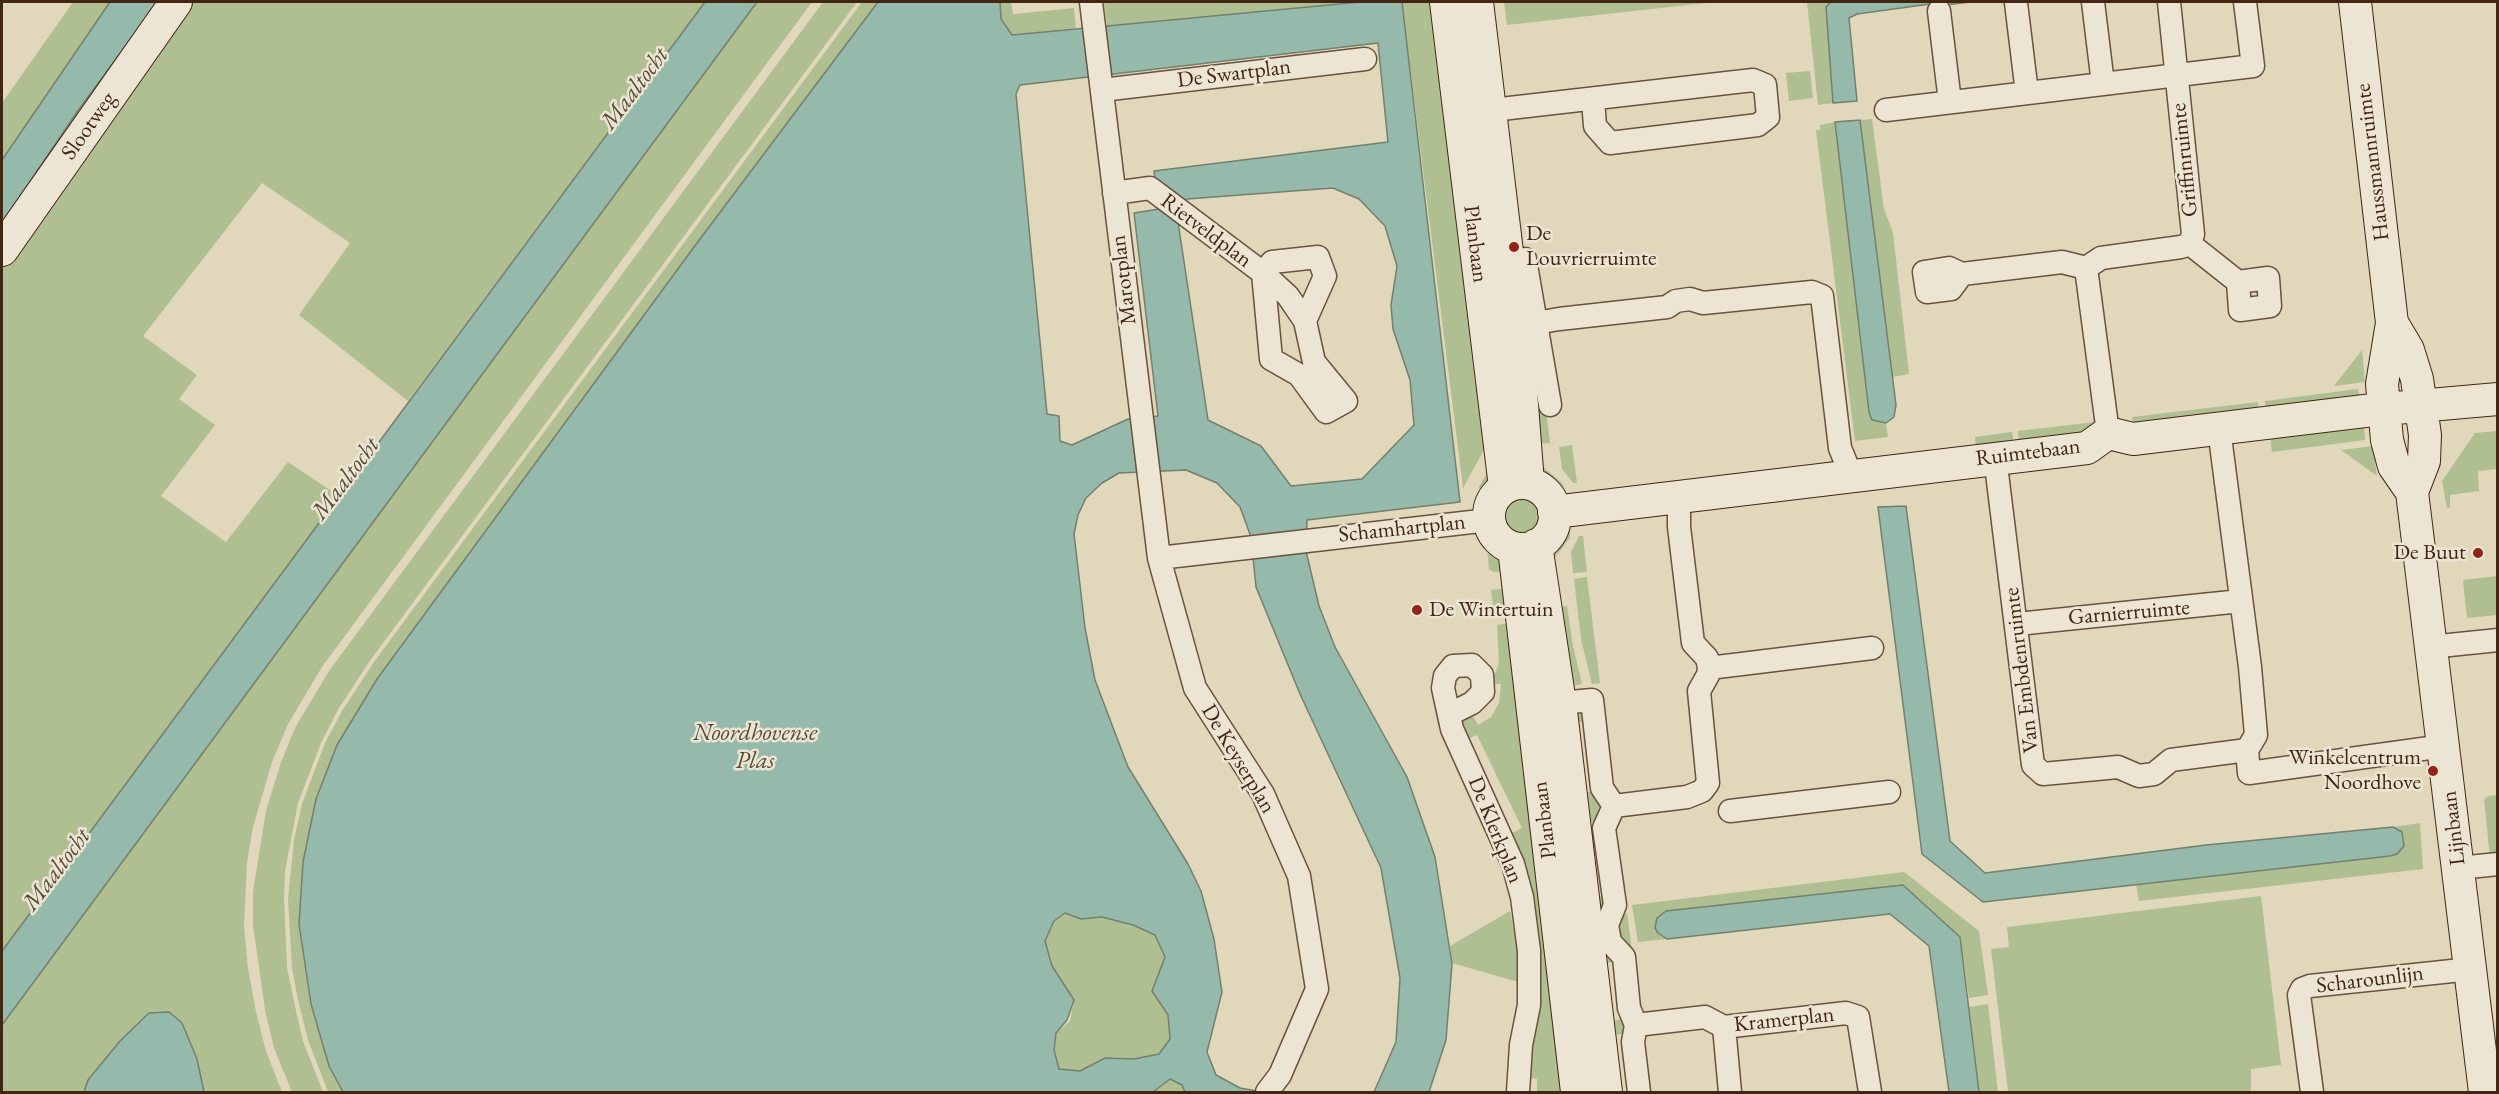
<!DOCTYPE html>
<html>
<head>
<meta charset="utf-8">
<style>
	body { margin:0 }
	#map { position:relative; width:2499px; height:1094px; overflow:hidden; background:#e1d7bb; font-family:"EB Garamond",serif }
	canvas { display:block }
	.frame { position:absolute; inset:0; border:3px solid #422612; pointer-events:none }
</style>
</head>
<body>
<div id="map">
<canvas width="2499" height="1094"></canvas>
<div class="frame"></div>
</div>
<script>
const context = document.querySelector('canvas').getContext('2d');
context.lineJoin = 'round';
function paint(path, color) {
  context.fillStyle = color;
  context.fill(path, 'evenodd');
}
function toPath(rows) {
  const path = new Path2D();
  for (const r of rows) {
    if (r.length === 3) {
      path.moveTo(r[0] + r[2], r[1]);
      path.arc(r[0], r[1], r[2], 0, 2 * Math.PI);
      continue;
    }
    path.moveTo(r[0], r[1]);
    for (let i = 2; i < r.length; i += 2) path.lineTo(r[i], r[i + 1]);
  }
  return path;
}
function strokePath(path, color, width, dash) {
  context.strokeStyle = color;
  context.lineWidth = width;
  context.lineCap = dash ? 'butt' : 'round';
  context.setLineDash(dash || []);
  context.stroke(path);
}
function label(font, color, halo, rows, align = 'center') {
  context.font = font + ' "EB Garamond",serif';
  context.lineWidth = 5;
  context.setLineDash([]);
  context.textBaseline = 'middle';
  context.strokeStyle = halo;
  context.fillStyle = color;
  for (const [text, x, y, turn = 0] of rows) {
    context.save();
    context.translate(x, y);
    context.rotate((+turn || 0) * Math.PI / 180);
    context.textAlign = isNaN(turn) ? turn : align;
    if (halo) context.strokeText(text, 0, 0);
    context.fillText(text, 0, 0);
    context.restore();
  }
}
const green = toPath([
	[73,2,110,2,2,160,2,103],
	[189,2,705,2,408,401,299,315,350,243,262,183,143,336,197,375,179,399,215,425,161,496,226,542,288,462,339,496,2,951,2,266],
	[757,2,812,2,322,667,288,724,272,762,253,827,247,862,244,926,248,968,256,1012,266,1051,282,1092,204,1092,197,1059,169,1012,149,1014,120,1041,88,1080,84,1092,2,1092,2,1025],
	[823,2,857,2,369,662,339,708,321,743,298,803,285,871,284,899,287,967,294,1002,303,1041,323,1092,292,1092,274,1048,265,1010,253,925,253,892,266,811,281,762,296,726,329,671],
	[862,2,878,2,694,247,377,679,337,745,303,862,299,924,311,1004,329,1066,343,1092,328,1092,308,1040,298,1000,292,968,288,899,294,840,302,804,325,743,342,711,374,662],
	[1000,2,1011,2,1013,14,1074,8,1076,28,1011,35,1001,19],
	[1104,2,1361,2,1107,26],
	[1402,2,1438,2,1493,447,1484,450,1463,488],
	[1504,2,1715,2,1507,25],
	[1807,2,1831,2,1826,7,1833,103,1818,105],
	[1810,71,1813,98,1789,101,1786,73],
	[1872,119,1884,209,1893,233,1909,374,1892,377,1860,120],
	[1835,122,1869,412,1872,420,1886,423,1888,437,1855,441,1816,130,1820,130,1820,125],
	[2362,350,2365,382,2334,386],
	[2358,389,2360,404,2267,415,2265,401],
	[1537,402,1545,402,1550,443,1533,444],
	[2258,402,2259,417,2134,432,2132,417],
	[2095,422,2088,437,2019,445,2018,431],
	[2364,426,2365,440,2272,452,2270,437],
	[2497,431,2497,469,2478,471,2479,491,2450,495,2450,508,2447,508,2442,481,2475,433],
	[2012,432,2014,446,1976,451,1975,437],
	[1572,445,1577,483,1573,483,1562,469,1559,447],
	[2373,446,2377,476,2341,450],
	[1535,460,1562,483,1567,495,1557,497,1541,479],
	[1492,464,1493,485,1483,506,1479,487],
	[1522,516,18],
	[1570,525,1570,538,1549,565,1549,548,1560,527],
	[1486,534,1499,550,1510,571,1493,572,1489,569],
	[1579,536,1583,536,1587,572,1573,573,1571,552],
	[2497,576,2497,615,2467,618,2463,580],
	[1587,577,1600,683,1592,684,1581,639,1574,579],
	[1509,588,1510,611,1494,613,1491,590],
	[1567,606,1573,646,1582,684,1564,687,1554,608],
	[1511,623,1567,1092,1537,1092,1537,1079,1524,1077,1538,984,1510,834,1522,828,1477,735,1465,740,1462,732,1463,722,1468,717,1472,715,1478,725,1491,717,1499,703,1501,684,1490,684,1490,678,1495,674,1499,663,1497,625],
	[1585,714,1586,721,1574,723,1583,793,1594,791,1601,806,1597,821,1586,822,1596,897,1607,895,1615,962,1604,963,1610,1021,1624,1019,1626,1033,1611,1036,1566,716],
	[2497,795,2497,862,2490,857,2484,800,2488,796],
	[2420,823,2423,869,2139,901,2136,884,2397,854,2402,832,2393,827],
	[1904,872,1979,931,1988,995,1969,998,1960,937,1903,885,1658,933,1667,939,1638,942,1632,905],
	[2261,896,2281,1065,2251,1069,2251,1092,2008,1092,1991,949,2009,947,2007,927],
	[1510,911,1517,948,1518,982,1452,963,1450,946],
	[1065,913,1081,919,1102,917,1133,925,1155,935,1165,957,1152,991,1168,1015,1170,1039,1159,1054,1134,1059,1105,1058,1080,1071,1059,1069,1054,1050,1056,1033,1070,1021,1074,1000,1052,966,1045,941,1054,921],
	[1627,913,1632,950,1616,935,1618,922],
	[1988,1004,1998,1092,1979,1092,1969,1007],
	[1170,1079,1183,1085,1185,1092,1153,1092]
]);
const water = toPath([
	[110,2,158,2,77,112,2,223,2,160,110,2],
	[705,2,757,2,2,1025,2,951,705,2],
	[878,2,1000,2,1001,19,1012,35,1361,2,1402,2,1460,502,1307,520,1306,551,1319,606,1335,647,1407,777,1435,857,1452,964,1446,1040,1429,1092,1374,1092,1396,1042,1400,978,1381,868,1300,694,1256,587,1251,537,1240,507,1217,483,1186,470,1119,473,1102,483,1086,498,1078,515,1074,534,1085,628,1095,680,1128,767,1188,864,1201,891,1214,939,1222,992,1207,1052,1216,1075,1240,1088,1257,1091,1255,1092,1185,1092,1182,1085,1170,1079,1153,1092,343,1092,329,1066,311,1004,299,924,303,862,316,799,337,745,377,679,694,247,878,2],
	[1378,43,1388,142,1154,171,1155,180,1163,187,1159,209,1134,213,1158,416,1128,419,1072,445,1060,441,1059,416,1047,414,1016,94,1020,85,1378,43],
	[1333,188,1359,199,1385,226,1397,266,1391,305,1393,329,1410,380,1414,425,1362,479,1291,486,1261,446,1208,420,1178,222,1187,199,1333,188],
	[1065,913,1081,919,1102,917,1133,925,1155,935,1165,957,1152,991,1168,1015,1170,1039,1159,1054,1134,1059,1105,1058,1080,1071,1059,1069,1054,1050,1056,1033,1067,1020,1074,1000,1052,966,1045,941,1054,921,1065,913],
	[1831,2,1970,2,1946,5,1945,2,1857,14,1849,18,1857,101,1833,103,1826,7,1831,2],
	[1860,120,1896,405,1894,417,1886,423,1872,420,1869,412,1835,122,1860,120],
	[1906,506,1950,841,1985,873,2206,845,2393,827,2402,832,2404,846,2397,854,2390,856,1983,902,1922,854,1878,507,1906,506],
	[1903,885,1960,937,1979,1092,1949,1092,1929,946,1890,914,1667,939,1658,933,1655,928,1657,918,1666,911,1903,885],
	[169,1012,182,1023,197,1059,204,1092,84,1092,88,1080,120,1041,149,1013,169,1012]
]);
const street = toPath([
	[1091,2,1159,558,1195,688,1263,794,1299,876,1317,989,1280,1075,1267,1092],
	[2093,2,2103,84],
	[2169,2,2193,234,2190,244],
	[2016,3,2027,93],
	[1939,11,1950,102],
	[1102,90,1365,59],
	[1886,110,2253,66,2245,2],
	[1475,112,1753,80,1765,85,1768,117,1758,125,1610,143,1595,126,1593,100],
	[1114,193,1150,188,1263,273,1288,296,1305,321],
	[2190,244,2238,282,2268,278,2270,306,2240,310,2238,282],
	[1318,257,1325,276,1305,321,1314,362,1346,401,1326,412,1299,375,1271,359,1263,273,1272,262,1318,257],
	[1525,259,1550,405],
	[2086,268,2108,433],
	[1962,274,1949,268,1924,272,1927,292,1951,289,1962,274,2062,262,2086,268,2101,258,2181,247,2190,244],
	[1501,329,1559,319,1667,307,1676,301,1690,299,1703,303,1812,292,1822,296,1840,448,1851,475],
	[1995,457,2033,765,2043,774,2118,767,2139,776,2154,774,2171,760,2247,750,2256,735,2250,667,2219,429],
	[1159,558,1489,520],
	[2017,624,2241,601],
	[2430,647,2498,640],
	[1709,668,1872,648],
	[1560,703,1592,700,1602,788,1614,806,1604,828,1615,905,1607,925,1610,942,1624,957,1629,1008,1636,1025,1633,1042,1639,1092],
	[1450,714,1472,703,1483,692,1482,675,1472,665,1453,666,1445,676,1443,688,1452,729,1513,864,1522,897,1529,951,1529,1005,1521,1045,1518,1092],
	[2247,750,2249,773,2444,746],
	[1614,806,1687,797,1702,791,1708,783,1699,691,1708,675,1709,668,1707,658,1693,643,1679,527,1679,496],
	[1730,811,1889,792],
	[2459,868,2498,864],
	[1636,1025,1705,1017,1724,1027,1846,1013,1858,1017,1870,1092],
	[1724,1027,1730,1092],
	[2312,1092,2299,995,2302,989,2310,986,2471,969]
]);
const secondary = toPath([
	[1446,2,1505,487],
	[1477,2,1516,327,1528,483],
	[2355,2,2392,323,2382,384,2387,440,2394,466,2412,492,2485,1092],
	[2,250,176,2],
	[2392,323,2408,350,2417,379,2425,435,2424,461,2412,492],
	[1522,516,33],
	[1554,512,2087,448,2108,433,2133,439,2373,410,2498,399],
	[1536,545,1560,703,1606,1092],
	[1514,548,1577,1092]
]);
const markers = [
	[1514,247,6,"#8f2418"],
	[2478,553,6,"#8f2418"],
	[1417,610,6,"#8f2418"],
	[2433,771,6,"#8f2418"]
];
const streetNames = [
	["De Swartplan",1234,74,-7],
	["Slootweg",89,126,-55],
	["Griffinruimte",2185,160,-96],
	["Haussmannruimte",2373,162,-97],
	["Rietveldplan",1206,231,37],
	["Planbaan",1475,244,83],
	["Marotplan",1124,280,-97],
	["Ruimtebaan",2028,453,-7],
	["Schamhartplan",1402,529,-6],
	["Garnierruimte",2129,613,-5],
	["Van Embdenruimte",2022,670,-97],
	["De Keyserplan",1238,759,59],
	["Planbaan",1545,820,-97],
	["Lijnbaan",2454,828,-97],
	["De Klerkplan",1495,830,68],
	["Scharounlijn",2370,980,-7],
	["Kramerplan",1784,1020,-6]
];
const poiNames = [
	["De",1526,234],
	["Louvrierruimte",1526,259],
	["De Buut",2466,553,"right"],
	["De Wintertuin",1429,610],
	["Winkelcentrum",2421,758,"right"],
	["Noordhove",2421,783,"right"]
];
const waterNames = [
	["Maaltocht",635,89,-53],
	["Maaltocht",346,479,-53],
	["Noordhovense",755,733],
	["Plas",755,761],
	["Maaltocht",57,870,-53]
];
paint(green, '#b0bf92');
paint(water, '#95baab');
strokePath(water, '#747f6e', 1.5);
strokePath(street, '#6a523c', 25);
strokePath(secondary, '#422612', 34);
strokePath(street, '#ece5d3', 22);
strokePath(secondary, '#ece5d3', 32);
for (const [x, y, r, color] of markers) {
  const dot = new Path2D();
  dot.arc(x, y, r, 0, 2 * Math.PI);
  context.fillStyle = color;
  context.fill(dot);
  strokePath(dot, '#ece5d3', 2);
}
label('22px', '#422612', '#ece5d3', streetNames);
label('22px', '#422612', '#ece5d3', poiNames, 'left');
label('italic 24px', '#574b38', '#ece5d3', waterNames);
</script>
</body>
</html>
